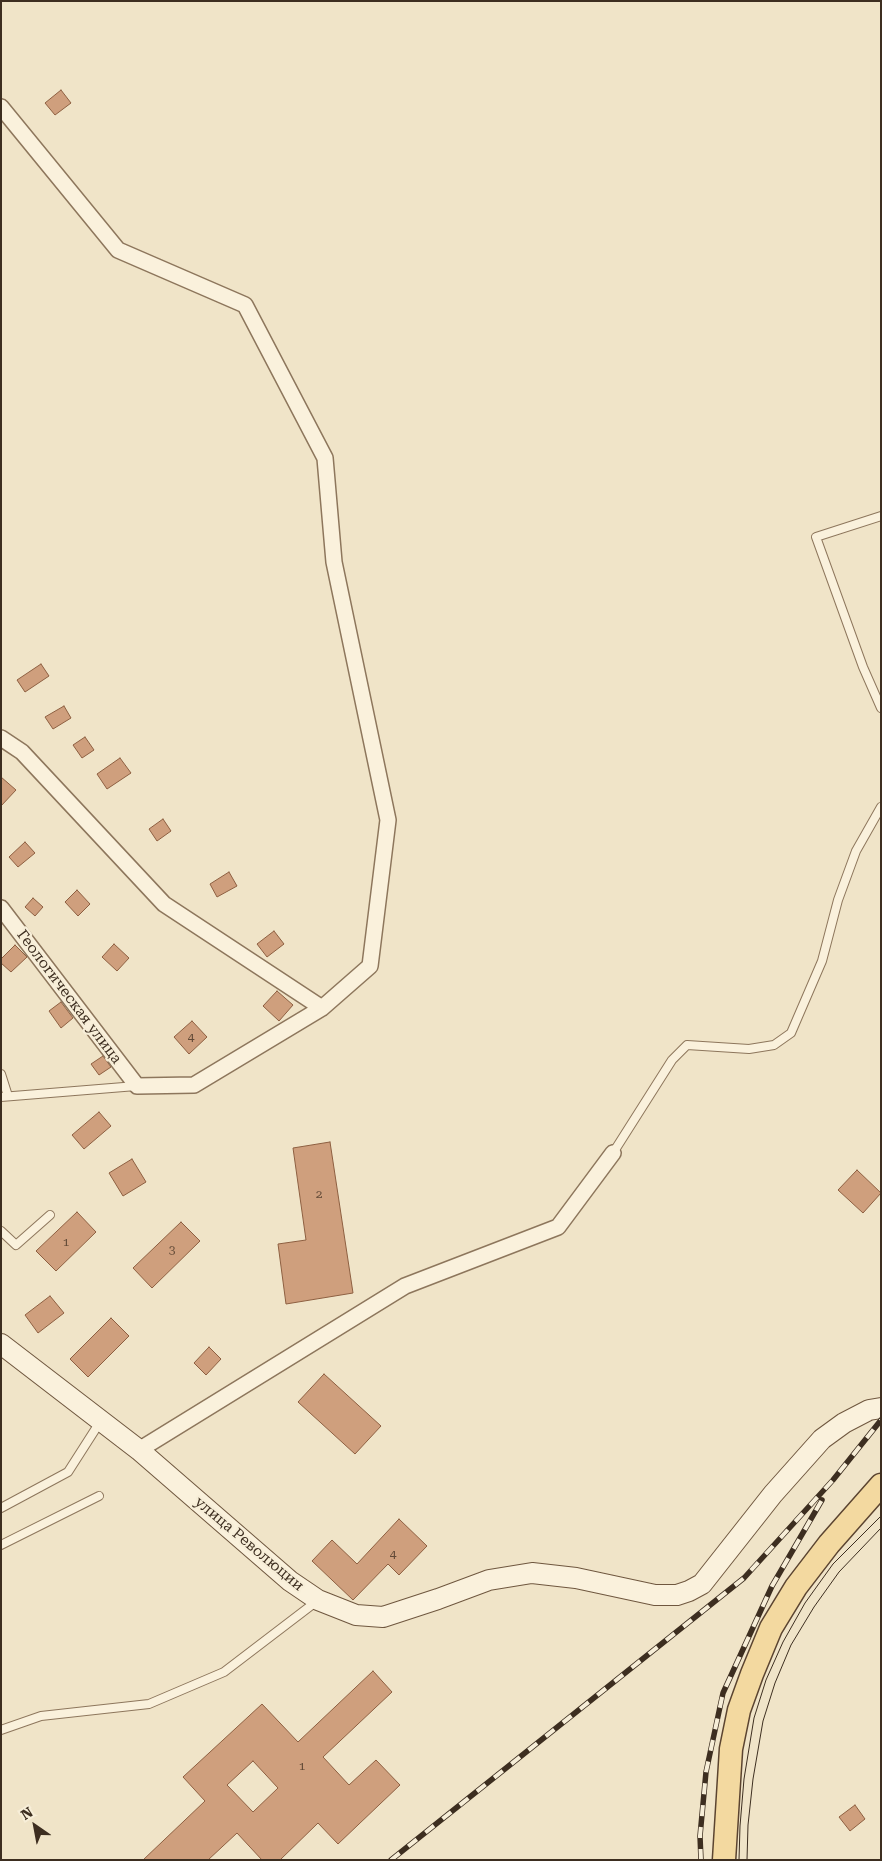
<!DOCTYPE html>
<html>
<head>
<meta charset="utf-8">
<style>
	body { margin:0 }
	#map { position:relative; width:882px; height:1861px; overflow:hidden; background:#f0e4c8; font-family:"Roboto Serif",serif }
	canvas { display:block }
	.frame { position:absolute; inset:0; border:2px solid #3d2e20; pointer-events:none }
	.north { position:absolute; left:10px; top:1801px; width:50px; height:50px; -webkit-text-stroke:4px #f7eed8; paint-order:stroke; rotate:327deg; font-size:14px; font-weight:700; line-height:20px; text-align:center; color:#3d2e20 }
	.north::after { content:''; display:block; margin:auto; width:18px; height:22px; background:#3d2e20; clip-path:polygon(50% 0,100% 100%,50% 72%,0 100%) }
</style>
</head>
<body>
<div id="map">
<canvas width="882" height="1861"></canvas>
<div class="frame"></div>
<div class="north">N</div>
</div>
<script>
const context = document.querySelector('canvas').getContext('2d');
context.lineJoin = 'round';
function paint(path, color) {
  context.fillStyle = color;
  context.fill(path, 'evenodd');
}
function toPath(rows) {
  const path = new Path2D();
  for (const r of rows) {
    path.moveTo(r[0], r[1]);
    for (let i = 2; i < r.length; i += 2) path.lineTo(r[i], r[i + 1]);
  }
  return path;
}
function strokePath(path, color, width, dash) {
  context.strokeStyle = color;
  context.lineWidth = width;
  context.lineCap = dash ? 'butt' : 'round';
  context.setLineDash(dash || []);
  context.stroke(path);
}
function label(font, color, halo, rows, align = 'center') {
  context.font = font + ' "Roboto Serif",serif';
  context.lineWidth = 4.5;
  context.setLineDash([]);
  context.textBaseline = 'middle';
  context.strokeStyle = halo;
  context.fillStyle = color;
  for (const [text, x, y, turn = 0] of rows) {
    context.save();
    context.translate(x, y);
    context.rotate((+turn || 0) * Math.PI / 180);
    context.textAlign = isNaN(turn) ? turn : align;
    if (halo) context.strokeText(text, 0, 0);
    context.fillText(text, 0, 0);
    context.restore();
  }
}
const building = toPath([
	[61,90,71,103,55,115,45,103,61,90],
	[41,664,49,676,25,692,17,680,41,664],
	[64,706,71,718,53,729,45,717,64,706],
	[85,737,94,750,82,758,73,745,85,737],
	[120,758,131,773,107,789,97,774,120,758],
	[1,777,16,790,1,806,1,777],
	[163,819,171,831,157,841,149,829,163,819],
	[25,842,35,853,18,867,9,857,25,842],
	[229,872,237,886,217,897,210,884,229,872],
	[77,890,90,904,78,916,65,902,77,890],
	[33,898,43,907,35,916,25,907,33,898],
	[274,931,284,944,267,957,257,944,274,931],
	[114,944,129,958,117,971,102,957,114,944],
	[15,945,27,957,11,972,1,963,1,959,15,945],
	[277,991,293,1005,279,1021,263,1006,277,991],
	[61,1002,73,1018,61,1028,49,1011,61,1002],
	[192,1021,207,1037,189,1054,174,1037,192,1021],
	[103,1056,111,1067,99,1075,91,1064,103,1056],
	[99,1112,111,1126,84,1149,72,1135,99,1112],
	[330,1142,353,1293,286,1304,278,1244,306,1240,293,1148,330,1142],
	[132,1159,146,1182,123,1196,109,1173,132,1159],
	[857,1170,881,1193,863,1213,838,1190,857,1170],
	[77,1212,96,1232,56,1271,36,1251,77,1212],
	[181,1222,200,1241,152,1288,133,1268,181,1222],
	[50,1296,64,1313,38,1333,25,1315,50,1296],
	[111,1318,129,1336,88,1377,70,1359,111,1318],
	[209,1347,221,1359,206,1375,194,1363,209,1347],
	[324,1374,381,1426,355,1454,298,1402,324,1374],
	[399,1519,427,1546,399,1575,388,1564,353,1600,312,1561,332,1540,357,1564,399,1519],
	[373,1671,392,1692,323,1757,349,1785,376,1760,400,1785,338,1844,318,1823,280,1860,262,1860,237,1833,208,1860,143,1860,205,1801,183,1777,262,1704,298,1742,373,1671],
	[253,1761,278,1788,253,1812,227,1785,253,1761],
	[855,1805,865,1819,850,1831,839,1817,855,1805]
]);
const lane = toPath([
	[881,516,816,537,863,667,881,708],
	[1,1074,8,1096],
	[1,1097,136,1086],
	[613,1153,672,1060,687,1045,749,1049,774,1045,791,1033,822,961,838,900,856,851,881,807],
	[1,1231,16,1245,50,1215],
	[1,1508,68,1472,100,1422],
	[1,1545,99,1496],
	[1,1730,41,1716,149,1704,224,1672,317,1601]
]);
const street = toPath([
	[1,107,118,250,245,305,325,458,334,562,388,820,370,966,322,1008,194,1085,137,1086,1,908],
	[1,738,22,752,164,904,322,1008],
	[139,1450,405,1286,558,1227,613,1153]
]);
const secondary = toPath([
	[1,1344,139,1450,290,1581,318,1600,356,1615,383,1617,438,1599,489,1580,532,1573,576,1578,655,1595,677,1595,689,1591,702,1584,773,1494,822,1439,844,1423,869,1410,881,1408]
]);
const primary = toPath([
	[724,1860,731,1749,739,1710,752,1674,771,1628,796,1587,829,1544,881,1485]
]);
const tram = toPath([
	[739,1860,740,1826,744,1779,754,1718,766,1680,783,1642,805,1603,833,1564,881,1516],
	[747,1860,748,1825,753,1779,763,1721,775,1683,791,1645,814,1607,839,1572,881,1528]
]);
const rail = toPath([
	[391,1860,744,1578,833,1480,881,1420],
	[701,1860,700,1836,706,1772,723,1693,772,1586,822,1500]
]);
const numberNames = [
	["4",191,1037],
	["2",319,1194],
	["1",66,1242],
	["3",172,1250],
	["4",393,1554],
	["1",302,1766]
];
const streetNames = [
	["Геологическая улица",69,997,53],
	["улица Революции",249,1544,40]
];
paint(building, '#cf9f7d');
strokePath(building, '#8d5f41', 1);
strokePath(lane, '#8d765c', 10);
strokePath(street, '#8d765c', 18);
strokePath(secondary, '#6f573f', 22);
strokePath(primary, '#5b4430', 25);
strokePath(lane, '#faf1dc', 8);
strokePath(street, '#faf1dc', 15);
strokePath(secondary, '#faf1dc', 20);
strokePath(primary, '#f3d9a0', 22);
strokePath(tram, '#3d2e20', 1);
strokePath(rail, '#3d2e20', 5.5);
strokePath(rail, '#f7eed8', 4, [11]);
label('12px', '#624a37', null, numberNames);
label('15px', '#3d2e20', '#f7eed8', streetNames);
</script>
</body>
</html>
